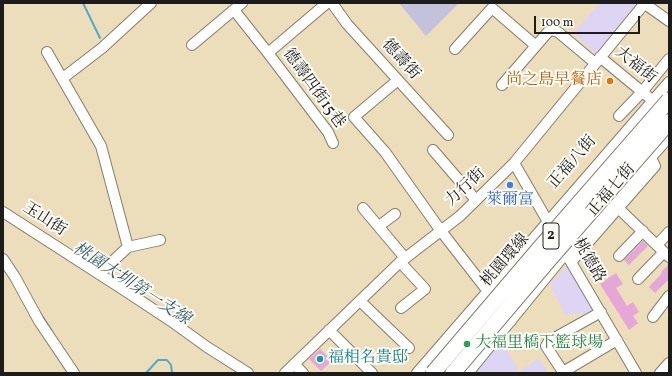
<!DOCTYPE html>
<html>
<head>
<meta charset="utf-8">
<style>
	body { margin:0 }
	#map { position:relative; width:672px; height:376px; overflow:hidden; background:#ecdeba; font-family:Vollkorn,serif }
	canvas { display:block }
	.frame { position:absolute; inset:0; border:4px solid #1c1c1c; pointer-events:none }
	.scale { position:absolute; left:534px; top:16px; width:106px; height:18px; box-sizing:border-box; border:2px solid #1c1c1c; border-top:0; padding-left:5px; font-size:12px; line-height:14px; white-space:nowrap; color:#1c1c1c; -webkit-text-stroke:3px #fdfcf7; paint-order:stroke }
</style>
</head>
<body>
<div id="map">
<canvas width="672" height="376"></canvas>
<div class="frame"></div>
<div class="scale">100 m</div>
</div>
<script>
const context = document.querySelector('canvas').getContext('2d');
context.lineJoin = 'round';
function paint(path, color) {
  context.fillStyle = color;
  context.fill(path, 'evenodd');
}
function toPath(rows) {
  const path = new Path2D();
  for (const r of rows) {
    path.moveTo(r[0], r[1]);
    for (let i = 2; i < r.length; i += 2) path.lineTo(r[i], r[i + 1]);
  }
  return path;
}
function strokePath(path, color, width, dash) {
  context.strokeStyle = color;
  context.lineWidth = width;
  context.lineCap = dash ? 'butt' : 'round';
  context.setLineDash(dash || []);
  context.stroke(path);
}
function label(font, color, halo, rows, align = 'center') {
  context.font = font + ' Vollkorn,"Noto Serif TC",serif';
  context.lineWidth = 4;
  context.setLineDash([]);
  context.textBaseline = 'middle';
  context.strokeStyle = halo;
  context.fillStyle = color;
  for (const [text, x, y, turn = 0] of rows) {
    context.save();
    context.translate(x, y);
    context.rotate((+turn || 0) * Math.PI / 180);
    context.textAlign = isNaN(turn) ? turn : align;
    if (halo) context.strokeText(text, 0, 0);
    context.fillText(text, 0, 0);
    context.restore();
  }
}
const built = toPath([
	[600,3,642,3,597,55,573,33],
	[571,262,594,309,587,313,565,315,550,284],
	[502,340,519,372,539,358,548,373,471,373]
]);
const industrial = toPath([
	[399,3,459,3,426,36]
]);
const stream = toPath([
	[83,3,100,38],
	[37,308,52,331],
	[146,373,158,360,167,360,171,365,172,373]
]);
const building = toPath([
	[643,241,648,246,629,265,624,260],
	[669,264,669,279,655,293,649,287,662,273,661,272],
	[616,273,623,284,616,288,627,306,633,302,639,312,633,316,638,323,629,330,600,284],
	[320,349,332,361,321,371,309,359]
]);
const minor = toPath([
	[332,3,347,24,448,135],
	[645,4,669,21],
	[234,10,268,53,328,132,333,143],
	[192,45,242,3],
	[455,49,492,8,536,46],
	[47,52,101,146,128,247,99,274],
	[268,53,327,3],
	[600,57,669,114],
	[63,78,102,48,151,3],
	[398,80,354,117,385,152,441,231,511,321],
	[502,85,548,32,552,30,558,32,595,63],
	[619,116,642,92,669,59],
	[433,150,476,200],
	[514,163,551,227],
	[613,203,669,257],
	[363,208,405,258],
	[3,212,124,290,171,321,207,347,248,373],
	[379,226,395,214],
	[657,245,669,232],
	[128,247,160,240],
	[619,256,643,231],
	[568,257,636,373],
	[3,259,15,277,39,321,74,373],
	[400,262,425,289,401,308],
	[571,262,655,166,651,158,646,154],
	[638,279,664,252],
	[360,301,409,348],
	[601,312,549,341,546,346,563,372,617,340],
	[653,317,669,296],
	[329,330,372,373],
	[294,364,303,373],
	[285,373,399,263,460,216,514,163,645,3],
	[417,373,669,82],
	[468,373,566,253,669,137],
	[660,373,669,363]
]);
const highwayBridge = toPath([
	[433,373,538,250,669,100],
	[453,373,548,261,669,122]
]);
const markers = [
	[610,81,4,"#e8710a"],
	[510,185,4,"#3f7fe0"],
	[467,344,4,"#2e9e5b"],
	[320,359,4,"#0f9aa8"]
];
const shields = [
	[551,236,16]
];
const shieldNames = [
	["2",551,236]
];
const streetNames = [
	["德壽街",400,60,48],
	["大福街",635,66,39],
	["德壽四街15巷",313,89,54],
	["正福八街",573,163,-49],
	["力行街",466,188,-43],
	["正福七街",612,191,-49],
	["玉山街",44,220,33],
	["桃園環線",506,261,-49],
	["桃德路",588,261,60]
];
const foodNames = [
	["尚之島早餐店",602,81]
];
const shopNames = [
	["萊爾富",510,201]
];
const leisureNames = [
	["大福里橋下籃球場",475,344]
];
const cultureNames = [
	["福相名貴邸",328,359]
];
const waterNames = [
	["桃園大圳第一支線",131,285,33]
];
paint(built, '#ded5f5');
paint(industrial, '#c3c1db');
strokePath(stream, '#4daccc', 2);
paint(building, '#e5a7d8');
strokePath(minor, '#847d6b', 12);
strokePath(minor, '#fff', 10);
strokePath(highwayBridge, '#847d6b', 17, []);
strokePath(highwayBridge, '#fff', 15);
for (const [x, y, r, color] of markers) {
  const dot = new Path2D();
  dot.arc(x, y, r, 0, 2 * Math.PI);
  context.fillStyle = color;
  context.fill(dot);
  strokePath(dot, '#fdfcf7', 1.5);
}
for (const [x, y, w] of shields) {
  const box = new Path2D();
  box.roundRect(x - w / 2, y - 13, w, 26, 3);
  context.fillStyle = '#fdfcf7';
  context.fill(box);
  strokePath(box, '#1c1c1c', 1);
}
label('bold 15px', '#1c1c1c', null, shieldNames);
label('16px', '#1c1c1c', '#fdfcf7', streetNames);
label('16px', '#c56008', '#fdfcf7', foodNames, 'right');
label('16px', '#366cbe', '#fdfcf7', shopNames);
label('16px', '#27864d', '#fdfcf7', leisureNames, 'left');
label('16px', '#0d838f', '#fdfcf7', cultureNames, 'left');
label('italic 17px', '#325d6b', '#fdfcf7', waterNames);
</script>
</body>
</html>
